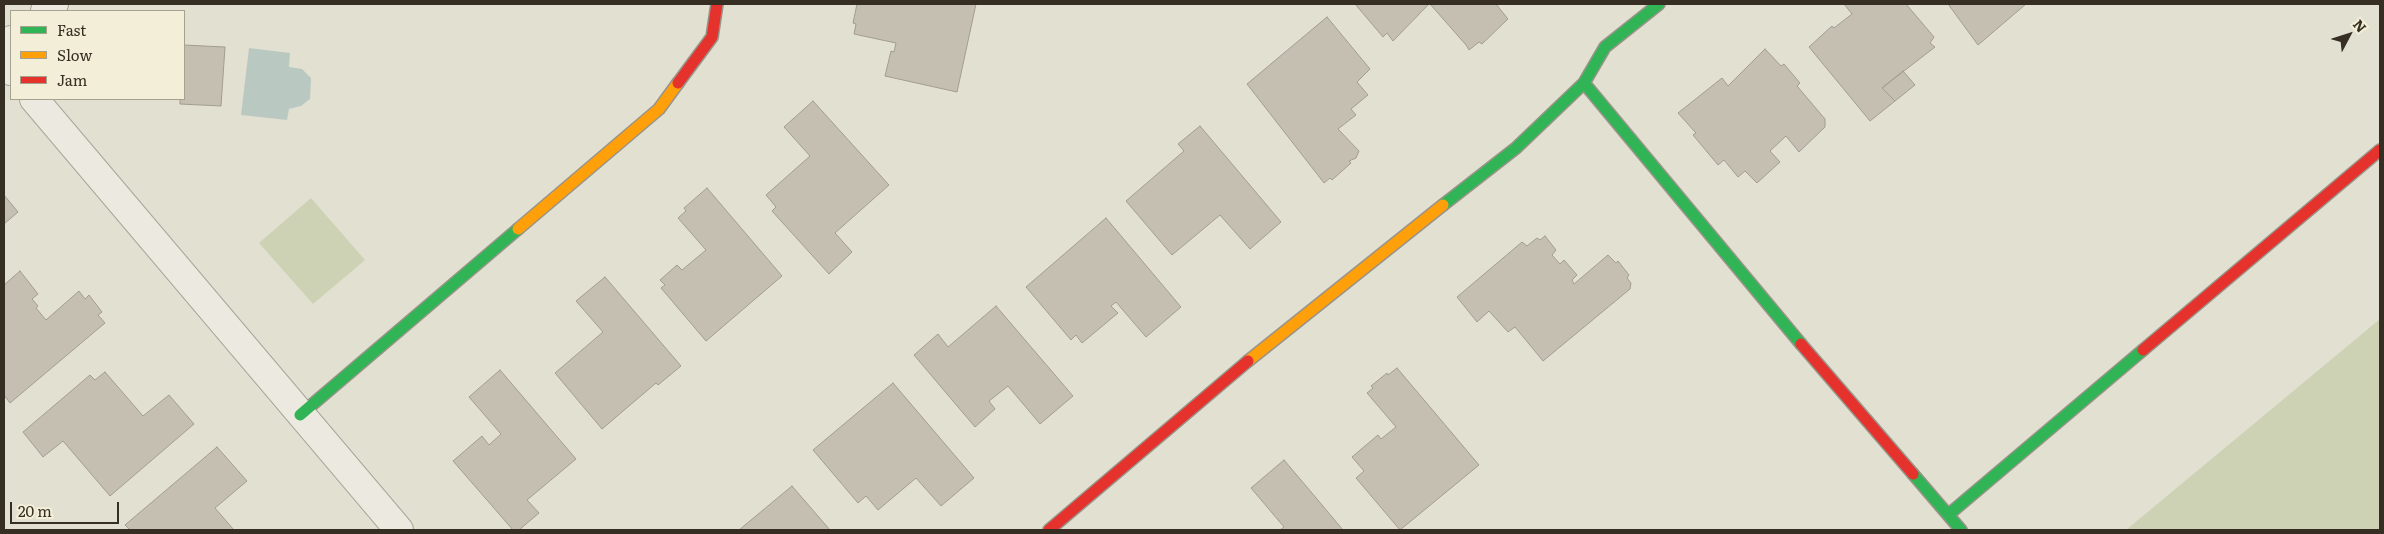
<!DOCTYPE html>
<html>
<head>
<meta charset="utf-8">
<style>
	body { margin:0 }
	#map { position:relative; width:2384px; height:534px; overflow:hidden; background:#e2e0d1; font-family:Literata,serif }
	canvas { display:block }
	.frame { position:absolute; inset:0; border:5px solid #362e22; pointer-events:none }
	.legend { position:absolute; left:10px; top:10px; width:175px; height:90px; box-sizing:border-box; background:#f2eed8; border:1px solid #a7a18f; margin:0; padding:6px 9px; list-style:none; font-size:15px; color:#362e22 }
	.legend li { display:flex; align-items:center; gap:10px; height:25px }
	.legend b { width:25px; border:1px solid #a7a18f }
	.north { position:absolute; left:2324px; top:10px; width:50px; height:50px; -webkit-text-stroke:4px #f2eed8; paint-order:stroke; rotate:50deg; font-size:14px; font-weight:700; line-height:20px; text-align:center; color:#362e22 }
	.north::after { content:''; display:block; margin:auto; width:18px; height:22px; background:#362e22; clip-path:polygon(50% 0,100% 100%,50% 72%,0 100%) }
	.scale { position:absolute; left:10px; top:502px; width:109px; height:22px; box-sizing:border-box; border:2px solid #362e22; border-top:0; padding-left:6px; font-size:15px; line-height:18px; white-space:nowrap; color:#362e22; -webkit-text-stroke:4px #f2eed8; paint-order:stroke }
</style>
</head>
<body>
<div id="map">
<canvas width="2384" height="534"></canvas>
<div class="frame"></div>
<ul class="legend">
<li><b style="height:6px;background:#30b455"></b>Fast</li>
<li><b style="height:6px;background:#ff9f0a"></b>Slow</li>
<li><b style="height:6px;background:#e5322d"></b>Jam</li>
</ul>
<div class="north">N</div>
<div class="scale">20 m</div>
</div>
<script>
const context = document.querySelector('canvas').getContext('2d');
context.lineJoin = 'round';
function paint(path, color) {
  context.fillStyle = color;
  context.fill(path, 'evenodd');
}
function toPath(rows) {
  const path = new Path2D();
  for (const r of rows) {
    path.moveTo(r[0], r[1]);
    for (let i = 2; i < r.length; i += 2) path.lineTo(r[i], r[i + 1]);
  }
  return path;
}
function strokePath(path, color, width, dash) {
  context.strokeStyle = color;
  context.lineWidth = width;
  context.lineCap = dash ? 'butt' : 'round';
  context.setLineDash(dash || []);
  context.stroke(path);
}
const green = toPath([
	[311,198,365,260,313,304,259,243],
	[2380,319,2380,530,2126,530]
]);
const water = toPath([
	[249,48,290,53,289,67,302,69,311,78,310,99,301,106,289,109,287,120,241,115]
]);
const building = toPath([
	[857,4,976,4,957,92,885,76,891,51,894,52,896,43,854,34,856,24,853,23,857,4],
	[1355,4,1429,4,1393,41,1387,33,1383,37,1355,4],
	[1430,4,1496,4,1508,19,1482,44,1479,42,1469,50,1466,45,1430,4],
	[1844,4,1906,4,1934,37,1930,43,1935,47,1882,88,1895,101,1870,121,1809,47,1832,26,1834,28,1852,14,1844,4],
	[1948,4,2026,4,1978,45,1948,4],
	[1327,17,1370,69,1357,82,1368,95,1351,109,1356,115,1338,129,1359,151,1356,158,1349,161,1351,163,1332,180,1330,178,1324,183,1247,84,1327,17],
	[184,45,225,47,221,106,180,104,180,99,184,99,184,45],
	[1765,49,1781,66,1784,64,1800,83,1797,86,1825,119,1825,127,1799,152,1786,136,1770,151,1780,162,1757,183,1745,171,1738,177,1724,160,1718,165,1693,135,1696,133,1678,113,1722,78,1728,86,1765,49],
	[1903,71,1915,85,1895,101,1882,88,1903,71],
	[813,101,889,185,835,233,852,252,829,274,772,211,776,207,766,195,810,156,784,127,813,101],
	[1200,126,1281,222,1250,249,1220,215,1172,255,1126,201,1184,151,1178,144,1200,126],
	[707,188,782,276,706,341,661,288,665,285,660,280,677,265,682,270,706,250,678,218,686,211,684,208,707,188],
	[4,195,18,212,4,224,4,195],
	[1106,218,1181,307,1146,337,1116,302,1111,306,1118,313,1082,343,1076,335,1071,340,1026,287,1106,218],
	[1545,236,1556,250,1552,255,1560,264,1564,260,1577,275,1572,280,1574,284,1608,255,1616,263,1618,261,1629,275,1627,278,1631,283,1630,289,1543,361,1515,327,1508,332,1489,311,1477,322,1457,297,1522,242,1527,246,1537,238,1540,240,1545,236],
	[20,271,38,294,32,299,38,306,36,308,46,320,79,291,85,299,89,295,102,312,98,315,105,323,10,403,4,395,4,285,20,271],
	[605,277,681,366,658,385,656,383,602,429,555,373,603,332,576,301,605,277],
	[996,306,1073,396,1040,424,1008,386,989,401,995,409,975,427,914,355,938,334,948,347,996,306],
	[1397,368,1479,465,1400,530,1356,478,1364,471,1352,457,1378,435,1381,439,1396,427,1367,393,1373,388,1371,386,1387,373,1388,375,1397,368],
	[500,370,576,459,527,500,539,513,519,530,513,530,453,461,482,436,489,445,501,434,469,397,500,370],
	[105,372,143,416,169,395,194,424,110,496,63,441,43,457,23,432,90,375,95,380,105,372],
	[893,383,974,478,941,506,916,478,878,510,866,496,858,503,813,450,893,383],
	[217,447,247,481,215,508,234,530,130,530,125,525,217,447],
	[1284,460,1317,499,1343,530,1280,530,1284,527,1251,488,1284,460],
	[792,486,830,530,739,530,792,486]
]);
const street = toPath([
	[45,11,54,4],
	[4,46,11,40],
	[4,62,11,71],
	[34,99,399,530]
]);
const fast = toPath([
	[1584,83,1801,344],
	[1443,205,1516,148,1584,83,1605,47,1659,4],
	[300,415,518,229],
	[1913,474,1961,530],
	[1948,515,2143,350]
]);
const slow = toPath([
	[518,229,659,109,678,83],
	[1248,361,1443,205]
]);
const jam = toPath([
	[678,83,712,37,717,4],
	[1801,344,1913,474],
	[2143,350,2380,150],
	[1049,530,1248,361]
]);
paint(green, '#cdd2b5');
paint(water, '#bac8c2');
paint(building, '#c5bfb2');
strokePath(building, '#a29c90', 1);
strokePath(street, '#a8a599', 30);
strokePath(fast, '#989489', 14);
strokePath(slow, '#989489', 14);
strokePath(jam, '#989489', 14);
strokePath(street, '#ebe9e0', 28);
strokePath(fast, '#30b455', 11);
strokePath(slow, '#ff9f0a', 11);
strokePath(jam, '#e5322d', 11);
</script>
</body>
</html>
